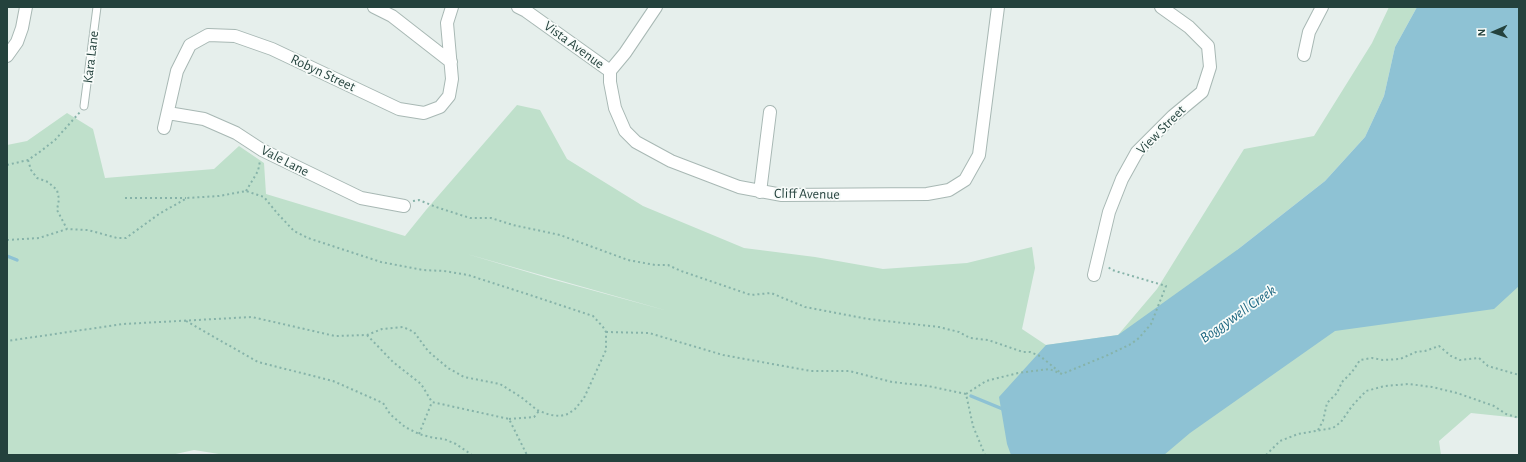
<!DOCTYPE html>
<html>
<head>
<meta charset="utf-8">
<style>
	body { margin:0 }
	#map { position:relative; width:1526px; height:462px; overflow:hidden; background:#e6efec; font-family:"Alegreya Sans",sans-serif }
	canvas { display:block }
	.frame { position:absolute; inset:0; border:8px solid #24423d; pointer-events:none }
	.north { position:absolute; left:1474px; top:12px; width:40px; height:40px; -webkit-text-stroke:3px #f7fbf9; paint-order:stroke; rotate:268deg; font-size:11px; font-weight:700; line-height:16px; text-align:center; color:#24423d }
	.north::after { content:''; display:block; margin:auto; width:14px; height:18px; background:#24423d; clip-path:polygon(50% 0,100% 100%,50% 72%,0 100%) }
</style>
</head>
<body>
<div id="map">
<canvas width="1526" height="462"></canvas>
<div class="frame"></div>
<div class="north">N</div>
</div>
<script>
const context = document.querySelector('canvas').getContext('2d');
context.lineJoin = 'round';
function paint(path, color) {
  context.fillStyle = color;
  context.fill(path, 'evenodd');
}
function toPath(rows) {
  const path = new Path2D();
  for (const r of rows) {
    path.moveTo(r[0], r[1]);
    for (let i = 2; i < r.length; i += 2) path.lineTo(r[i], r[i + 1]);
  }
  return path;
}
function strokePath(path, color, width, dash) {
  context.strokeStyle = color;
  context.lineWidth = width;
  context.lineCap = dash ? 'butt' : 'round';
  context.setLineDash(dash || []);
  context.stroke(path);
}
function label(font, color, halo, rows, align = 'center') {
  context.font = font + ' "Alegreya Sans",sans-serif';
  context.lineWidth = 3.5;
  context.setLineDash([]);
  context.textBaseline = 'middle';
  context.strokeStyle = halo;
  context.fillStyle = color;
  for (const [text, x, y, turn = 0] of rows) {
    context.save();
    context.translate(x, y);
    context.rotate((+turn || 0) * Math.PI / 180);
    context.textAlign = isNaN(turn) ? turn : align;
    if (halo) context.strokeText(text, 0, 0);
    context.fillText(text, 0, 0);
    context.restore();
  }
}
const green = toPath([
	[1389,7,1417,7,1395,47,1384,96,1365,137,1325,181,1237,250,1519,177,1519,418,1471,413,1439,441,1441,455,225,455,194,450,171,455,7,455,7,145,27,141,67,113,93,129,105,178,214,169,239,146,264,163,266,194,405,236,426,210,517,105,540,110,567,159,643,206,744,248,815,257,883,269,967,263,1032,247,1035,268,1022,329,1046,345,1118,335,1157,289,1244,149,1314,136,1372,43],
	[467,254,668,311,551,279]
]);
const water = toPath([
	[1417,7,1519,7,1519,286,1494,309,1335,331,1190,433,1164,455,1011,455,1007,444,999,397,1046,345,1118,335,1237,250,1325,181,1365,137,1384,96,1395,47]
]);
const stream = toPath([
	[7,256,17,260],
	[971,396,1005,410]
]);
const path = toPath([
	[28,160,31,170,37,178,48,182,57,190,59,199,57,210,67,229],
	[7,165,28,160,41,151,55,140,80,112],
	[246,191,258,171,260,161],
	[125,198,186,198],
	[413,201,419,200,436,207,470,218,491,218,513,225,560,235,628,260,655,265,668,265,681,271,751,295,771,293,805,307,868,319,939,327,959,332,970,338,988,340,1023,352,1030,352,1040,356,1062,374],
	[7,240,39,238,67,229,88,230,117,238,126,238,159,214,187,198,219,196,246,191,264,197,277,213,294,231,308,238,381,262,423,270,444,271,468,275,527,294,593,316,603,327,606,332,606,350,584,398,575,409,568,414,560,416,550,415,537,410,521,397,500,384,464,377,448,368,428,351,414,332,403,327,382,329,367,335,335,336,252,317,123,324,7,341],
	[186,321,258,362,333,381,383,403,390,414,405,427,419,434,434,438,444,439,456,444,472,455],
	[606,332,649,333,723,355,811,371,849,371,892,382,928,386,966,394,973,426,985,455],
	[367,335,393,362,421,384,432,402,509,419,527,455],
	[966,394,986,381,1018,373,1049,369,1062,374,1108,355,1131,344,1139,338,1151,324,1166,286,1112,270,1108,267],
	[509,419,534,417,539,411],
	[1318,430,1323,421,1327,403,1337,393,1342,382,1352,372,1360,360,1372,358,1383,360,1400,359,1416,352,1425,351,1439,346,1451,356,1460,360,1479,358,1488,366,1519,375],
	[419,434,432,402],
	[1266,455,1280,441,1298,434,1333,428,1341,422,1352,406,1366,391,1385,386,1409,384,1432,387,1457,393,1494,406,1506,414,1519,418]
]);
const lane = toPath([
	[84,106,97,7]
]);
const street = toPath([
	[374,7,392,16,451,62],
	[518,7,526,11,610,71],
	[656,7,625,53,610,71,610,82,615,108,625,131,636,142,671,161,739,187,782,195,927,194,949,190,965,180,979,155,998,7],
	[1304,55,1309,32,1322,7],
	[7,56,17,42,22,28,26,7],
	[168,113,204,119,236,133,262,150,361,198,404,206],
	[164,128,177,71,190,45,208,35,235,36,272,49,399,109,424,113,440,107,449,96,452,79,447,23,452,7],
	[760,192,770,112],
	[1094,275,1109,212,1122,179,1137,152,1173,116,1202,92,1210,67,1208,46,1189,27,1161,7]
]);
const streetNames = [
	["Vista Avenue",574,45,36],
	["Kara Lane",91,57,-83],
	["Robyn Street",323,73,25],
	["View Street",1161,130,-45],
	["Vale Lane",285,161,27],
	["Cliff Avenue",807,194,1]
];
const waterNames = [
	["Boggywell Creek",1238,314,-35]
];
paint(green, '#bfe0cb');
paint(water, '#8ec2d4');
strokePath(stream, '#8ec2d4', 3.5);
strokePath(lane, '#a8b8b4', 9);
strokePath(street, '#a8b8b4', 14);
strokePath(path, '#86b3a9', 2, [2, 3]);
strokePath(lane, '#fff', 7);
strokePath(street, '#fff', 12);
label('14px', '#24423d', '#f7fbf9', streetNames);
label('italic 15px', '#1c6680', '#f7fbf9', waterNames);
</script>
</body>
</html>
